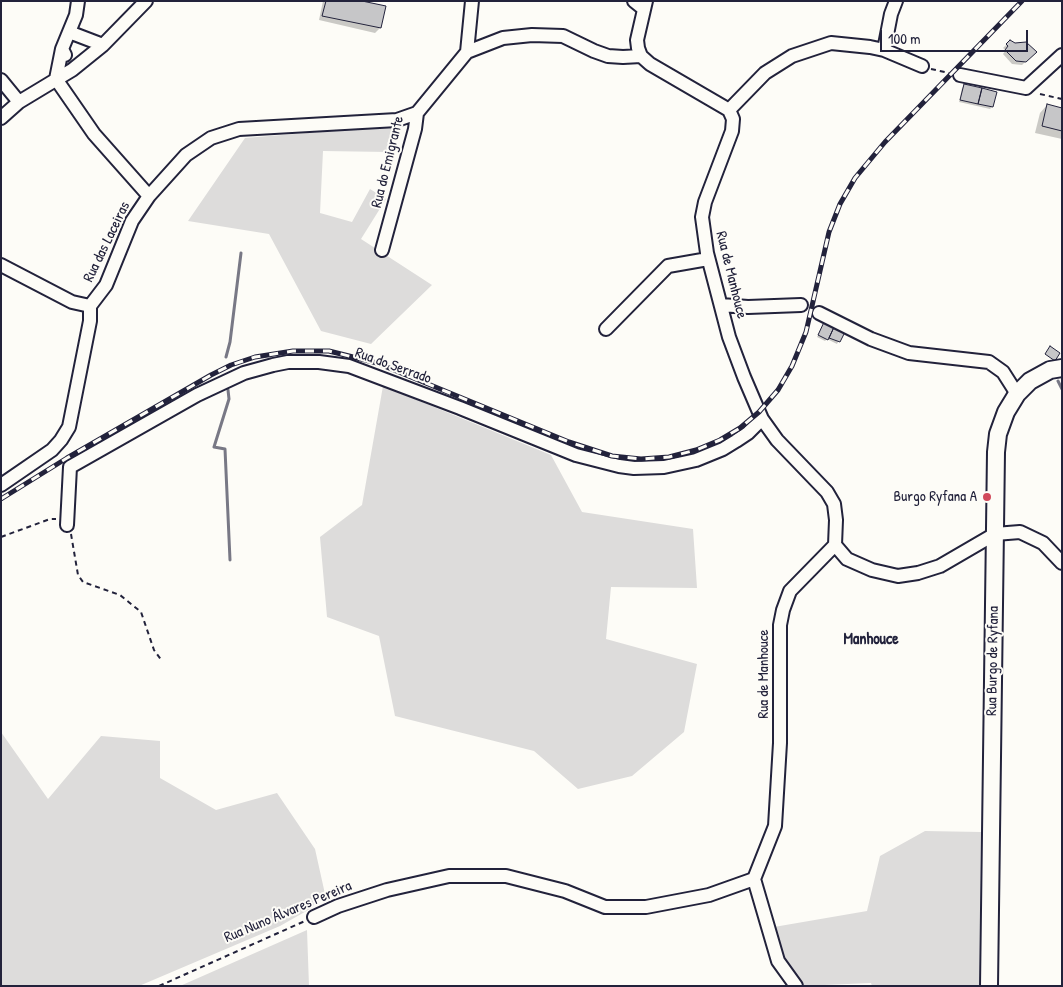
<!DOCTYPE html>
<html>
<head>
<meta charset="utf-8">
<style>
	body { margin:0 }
	#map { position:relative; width:1063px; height:987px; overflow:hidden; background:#fdfcf7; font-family:"Patrick Hand",sans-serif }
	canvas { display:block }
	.frame { position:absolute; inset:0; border:2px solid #22223b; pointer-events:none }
	.scale { position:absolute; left:880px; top:30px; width:148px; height:22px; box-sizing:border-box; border:2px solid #22223b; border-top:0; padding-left:6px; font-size:15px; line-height:18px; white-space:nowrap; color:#22223b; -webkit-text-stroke:4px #fdfcf7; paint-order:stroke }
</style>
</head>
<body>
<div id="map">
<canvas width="1063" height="987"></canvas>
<div class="frame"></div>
<div class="scale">100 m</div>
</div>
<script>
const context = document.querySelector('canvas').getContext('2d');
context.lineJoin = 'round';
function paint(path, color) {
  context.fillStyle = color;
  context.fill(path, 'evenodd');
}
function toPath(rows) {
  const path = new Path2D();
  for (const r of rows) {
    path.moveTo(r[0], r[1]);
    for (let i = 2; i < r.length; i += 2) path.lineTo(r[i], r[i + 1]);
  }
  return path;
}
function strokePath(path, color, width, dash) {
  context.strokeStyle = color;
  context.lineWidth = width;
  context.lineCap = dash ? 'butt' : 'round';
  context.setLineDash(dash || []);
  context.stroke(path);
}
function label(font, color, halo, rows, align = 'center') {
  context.font = font + ' "Patrick Hand",sans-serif';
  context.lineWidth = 4;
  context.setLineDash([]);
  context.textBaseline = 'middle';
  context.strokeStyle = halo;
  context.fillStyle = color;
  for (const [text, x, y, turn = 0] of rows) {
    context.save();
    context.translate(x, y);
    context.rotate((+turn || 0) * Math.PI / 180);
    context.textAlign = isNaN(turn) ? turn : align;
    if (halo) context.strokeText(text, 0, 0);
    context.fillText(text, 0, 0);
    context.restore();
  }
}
const green = toPath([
	[393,126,388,152,323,151,320,213,352,222,370,189,386,199,361,239,432,285,371,344,321,331,269,234,188,221,245,138],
	[383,386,551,455,582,512,693,529,697,588,611,587,606,639,697,664,684,732,632,776,578,789,534,751,395,716,379,636,327,617,320,537,362,505],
	[1,732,48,799,101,736,160,741,160,778,216,810,277,793,315,849,325,894,310,909,280,926,139,986,1,986],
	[925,831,981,832,979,986,872,986,871,983,801,986,782,960,774,927,867,911,880,856],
	[307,930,309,986,180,986]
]);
const shadow = toPath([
	[323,1,356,1,384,7,380,28,375,33,319,20],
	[1010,41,1035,52,1022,65,1012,64,1003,54,1006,50,1003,48],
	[964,86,992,107,990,109,959,102,962,88],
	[1047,105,1062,109,1062,139,1035,133,1040,113],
	[824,323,844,330,837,344,827,339,825,341,817,337]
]);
const stream = toPath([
	[226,357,230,342,241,253],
	[1058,381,1062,389],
	[228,390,229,399,214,447,225,449,230,560]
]);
const building = toPath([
	[326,1,362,1,386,6,381,28,322,16,326,1],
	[1010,40,1015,43,1026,42,1037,52,1026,62,1016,61,1005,50,1008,46,1006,44,1010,40],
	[964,84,982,88,978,104,960,100,964,84],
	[982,88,997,92,993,107,978,104,982,88],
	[1047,104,1062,108,1062,131,1042,126,1047,104],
	[825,320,835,325,828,340,818,335,825,320],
	[835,325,846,330,840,342,829,338,835,325],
	[1050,346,1060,353,1055,361,1045,354,1050,346]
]);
const path = toPath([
	[931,69,949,73],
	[1040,94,1062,99],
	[71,534,78,575,83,582,120,595,141,612,154,650,162,661],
	[1,537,50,519,56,519],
	[159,986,305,921]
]);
const minor = toPath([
	[634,1,644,9],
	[69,32,103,45],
	[62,49,56,79,94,134,149,196],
	[884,50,891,14,896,1],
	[467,52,472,1],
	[65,55,62,49,76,15,78,1],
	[641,56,638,48,637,40,646,1],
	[960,75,1026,88,1062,55],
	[1,80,19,102],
	[729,110,733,119,732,131,705,202,702,217,707,253,729,337,744,377,762,419,777,440,827,492,834,504,836,520,835,545,790,591,783,610,780,625,780,743,775,826,754,879,778,961,796,986],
	[729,110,765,73,792,56,831,43,870,47,884,50,922,66],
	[1,118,19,102,72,70,103,45,146,1],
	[382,250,415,129,417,113,467,52,503,38,532,35,563,36,594,51,608,56,623,57,641,56,650,64,729,110],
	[1,265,72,302,90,306],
	[721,305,748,307,801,305],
	[819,313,871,339,909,353,989,362,1003,372,1017,394],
	[606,329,668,266,708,259],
	[1,485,52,450,61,440,69,427,90,321,90,306,106,285,132,221,149,196,186,155,211,138,239,129,397,120,417,113],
	[67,525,70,467,197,395,244,373,273,365,288,362,319,362,349,366,460,408,576,455,619,466,634,468,664,467,696,460,723,449,736,441,748,433,762,419],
	[835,545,847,559,872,570,898,576,918,573,940,566,995,534,1020,532,1043,543,1062,563],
	[314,917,338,906,387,890,449,876,506,876,565,891,605,907,646,907,709,895,754,879]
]);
const major = toPath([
	[989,986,996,452,998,434,1006,412,1017,394,1030,381,1050,370,1062,368]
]);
const rail = toPath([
	[1,499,67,458,211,375,231,365,255,357,293,351,329,351,377,363,569,442,612,456,641,459,669,457,696,450,720,440,740,428,759,412,778,390,792,366,806,332,829,232,840,204,855,178,885,142,1022,1]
]);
const markers = [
	[987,497,5,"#d1495b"]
];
const streetNames = [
	["Rua do Emigrante",388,162,-76],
	["Rua das Laceiras",107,242,-64],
	["Rua de Manhouce",731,275,76],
	["Rua do Serrado",393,366,20],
	["Rua Burgo de Ryfana",993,661,-89],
	["Rua de Manhouce",764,674,-90],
	["Rua Nuno Álvares Pereira",288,912,-23]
];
const poiNames = [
	["Burgo Ryfana A",977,497]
];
const neighbourhoodNames = [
	["Manhouce",871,640]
];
paint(green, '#dddcdb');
paint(shadow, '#0003');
strokePath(stream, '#787885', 3);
paint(building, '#c6c6c8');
strokePath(building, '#22223b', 1);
strokePath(minor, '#22223b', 16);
strokePath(major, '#22223b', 20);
strokePath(path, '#22223b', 2, [5, 4]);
strokePath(minor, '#fdfcf7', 12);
strokePath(major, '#fdfcf7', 16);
strokePath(rail, '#22223b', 5);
strokePath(rail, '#fdfcf7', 3, [9]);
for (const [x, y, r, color] of markers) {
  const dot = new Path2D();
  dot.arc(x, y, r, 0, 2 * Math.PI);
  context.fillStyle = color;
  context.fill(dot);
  strokePath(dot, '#fdfcf7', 2);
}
label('15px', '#22223b', '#fdfcf7', streetNames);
label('15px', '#22223b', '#fdfcf7', poiNames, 'right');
label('bold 16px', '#22223b', '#fdfcf7', neighbourhoodNames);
</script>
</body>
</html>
